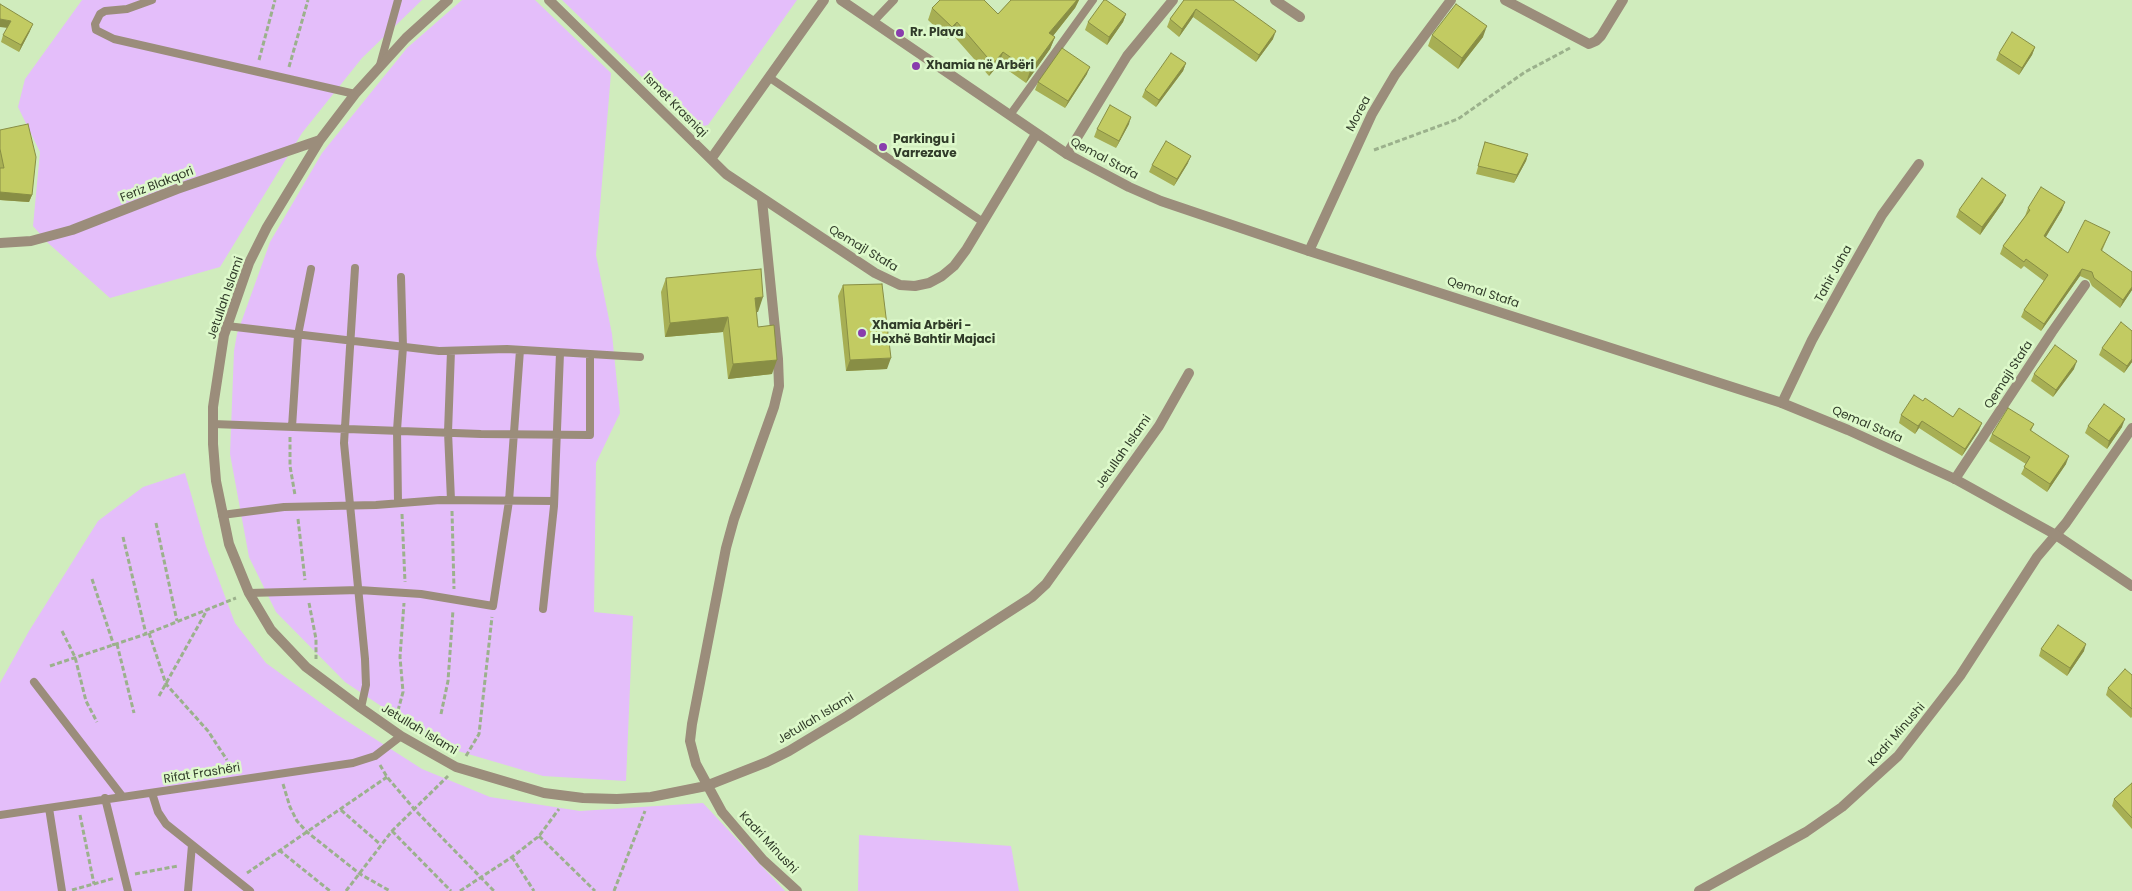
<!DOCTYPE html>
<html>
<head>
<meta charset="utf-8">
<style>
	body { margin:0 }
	canvas { display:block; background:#d0ecbd }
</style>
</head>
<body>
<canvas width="2132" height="891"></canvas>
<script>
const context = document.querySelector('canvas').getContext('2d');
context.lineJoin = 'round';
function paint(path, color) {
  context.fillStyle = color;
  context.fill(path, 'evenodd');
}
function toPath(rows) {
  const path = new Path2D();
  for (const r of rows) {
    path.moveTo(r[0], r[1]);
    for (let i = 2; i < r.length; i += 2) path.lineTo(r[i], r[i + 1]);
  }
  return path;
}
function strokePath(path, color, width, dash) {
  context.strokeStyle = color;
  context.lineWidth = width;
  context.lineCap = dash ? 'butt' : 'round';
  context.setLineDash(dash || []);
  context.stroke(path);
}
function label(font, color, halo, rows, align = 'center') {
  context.font = font + ' Poppins,sans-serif';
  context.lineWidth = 5;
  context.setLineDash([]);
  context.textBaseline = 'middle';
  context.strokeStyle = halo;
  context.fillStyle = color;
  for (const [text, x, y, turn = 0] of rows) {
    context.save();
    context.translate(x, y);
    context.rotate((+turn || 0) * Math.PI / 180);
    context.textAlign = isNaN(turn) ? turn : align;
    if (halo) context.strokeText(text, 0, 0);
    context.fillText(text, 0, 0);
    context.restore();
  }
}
const green = toPath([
	[82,0,422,0,362,58,302,133,220,267,110,298,48,243,33,226,40,152,18,107,25,79],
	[462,0,535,0,611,73,596,255,612,334,620,413,596,463,594,612,633,616,626,781,543,776,441,746,345,682,276,612,249,557,230,454,234,351,237,334,270,242,322,153,407,48],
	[562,0,797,0,708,125,695,128],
	[185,473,206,546,235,623,266,663,336,714,422,769,490,797,580,811,703,803,785,891,0,891,0,683,29,631,98,521,143,487],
	[859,835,1011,846,1019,891,858,891]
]);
const path = toPath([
	[259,60,275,0],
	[289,67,308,0],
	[1374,150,1458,119,1525,72,1570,48],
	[290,437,290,466,295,495],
	[452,511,454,589],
	[402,514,405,582],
	[298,519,305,580],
	[156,523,177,621],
	[123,537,146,634],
	[92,579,114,646],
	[309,603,316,639,316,659],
	[62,631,75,657,86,701,97,722],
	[149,633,166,684,208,731,227,760],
	[117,644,134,713],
	[50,666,149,633,236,598],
	[159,696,207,610],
	[441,714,448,681,453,610],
	[396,718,403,692,400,657,404,603],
	[466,756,479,734,492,617],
	[380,765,387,777,415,810,494,891],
	[283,784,290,807,297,821,307,832,360,874,390,891],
	[341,810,380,844],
	[80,815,94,884],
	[392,831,451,891],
	[539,836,595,891],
	[279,850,330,891],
	[512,857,534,891],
	[247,873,387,777],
	[135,874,178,866],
	[72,890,115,878],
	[346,891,392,831,448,776],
	[460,891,512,857,539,836,559,809],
	[614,891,645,811]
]);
const service = toPath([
	[152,0,127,9,105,11,100,14,95,24,96,30,114,39,355,94],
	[873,22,894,0],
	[380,65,398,0],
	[770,78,983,222],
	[1010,115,1093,0],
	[355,268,344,443,365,659,366,685,361,708],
	[227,326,439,351,507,349,640,357],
	[451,351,448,432,451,500],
	[213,424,481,434,590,435,590,354],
	[292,427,298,335,311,269],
	[398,503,397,430,403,347,401,277],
	[222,515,284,507,376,505,440,500,554,501],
	[249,593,359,590,421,594,493,606,509,501,520,350],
	[543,609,554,506,560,353],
	[34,682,122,796],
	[152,793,158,812,166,824,250,891],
	[105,798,128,891],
	[49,808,62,891],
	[0,815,353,763,375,756,401,736],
	[188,891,192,845]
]);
const minor = toPath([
	[448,0,406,38,355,94,320,140,267,227,249,263,224,335,213,407,213,444,216,481,229,544,249,593,271,630,306,667,361,708,401,736,456,767,544,793,583,798,617,799,651,797,706,786,767,762,789,751,847,716,1032,597,1046,584,1159,426,1189,373],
	[1275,0,1300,17],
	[1505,0,1589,44,1596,41,1601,36,1623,0],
	[1067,154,1127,56,1173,0],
	[762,200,778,359,779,386,774,407,734,519,726,548,692,724,690,741,696,764,722,812,763,860,797,891],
	[0,243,31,241,72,230,177,189,320,140],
	[1309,251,1372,114,1395,75,1451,0],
	[1782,403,1812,340,1845,280,1882,215,1919,164],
	[1955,479,2052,332,2085,285],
	[1699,891,1806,832,1842,807,1898,756,1960,676,2037,557,2066,523,2132,428]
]);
const tertiary = toPath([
	[549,0,726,174,875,273,900,285,915,286,929,283,942,276,954,266,966,250,1036,134],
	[841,0,1067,154,1129,187,1161,201,1309,251,1782,403,1848,430,1955,479,2056,535,2132,586],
	[711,159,824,0]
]);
const wall = toPath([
	[1011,0,1079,0,1075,8,1053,36,1055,37,1050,49,1026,83,999,64,989,76,952,34,948,39,928,20,932,8,998,14],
	[1184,0,1273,39,1256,62,1193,17,1179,37,1167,27,1170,19],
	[1126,14,1123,22,1107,45,1085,30,1088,22],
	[30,31,19,52,1,42,3,35],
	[1432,35,1483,37,1458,69,1428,46],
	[2035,47,2032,55,2019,75,1996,60,1999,53],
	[1186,63,1183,71,1156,107,1142,97,1145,90],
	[1087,74,1065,108,1035,90,1038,82],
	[1129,124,1116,148,1094,137,1097,129],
	[0,130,32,195,29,202,0,200],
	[1485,142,1528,154,1526,161,1514,183,1476,174],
	[1188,163,1174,186,1149,172,1152,165],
	[2003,202,1980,235,1956,217,1959,210],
	[2028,208,2062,210,2046,237,2068,253,2110,232,2102,251,2132,290,2120,308,2092,286,2089,280,2080,276,2041,331,2021,317,2024,310,2044,281,2024,266,2021,269,2000,254,2003,246,2025,216],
	[666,278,758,312,756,312,758,327,772,374,728,379,723,332,665,337,661,292],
	[843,285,887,369,846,371,838,296],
	[2102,348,2132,362,2124,373,2099,355],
	[2074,369,2053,397,2031,381,2034,374],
	[1923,401,1979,430,1962,456,1919,428,1915,434,1899,423,1901,415],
	[2034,424,2031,431,2066,464,2047,492,2021,474,2026,464,1989,441,1992,434],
	[2088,426,2122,427,2107,449,2085,433],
	[2041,649,2084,651,2067,676,2039,656],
	[2132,675,2132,717,2131,718,2106,695,2108,688],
	[2132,783,2132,829,2112,806,2114,799]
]);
const shadedWall = toPath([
	[1077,0,1079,0,1075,8,1045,46,1049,33],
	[1196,9,1193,17,1179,37,1182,29],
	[1126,14,1123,22,1107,45,1109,37],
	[0,19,11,21,8,28,0,27],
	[957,22,952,34,948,39,952,27],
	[33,24,30,31,19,52,21,45],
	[1487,26,1483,37,1458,69,1462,58],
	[1276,31,1273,39,1256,62,1259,55],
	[1055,37,1050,49,1026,83,1030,71],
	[2035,47,2032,55,2019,75,2022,68],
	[1003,52,999,64,989,76,993,64],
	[1186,63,1183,71,1156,107,1159,100],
	[1090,67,1087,74,1065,108,1068,101],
	[1131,117,1129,124,1116,148,1119,141],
	[1528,154,1526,161,1514,183,1517,175],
	[1191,156,1188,163,1174,186,1177,179],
	[0,192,32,195,29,202,0,200],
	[2006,195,2003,202,1980,235,1982,227],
	[2065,202,2062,210,2042,243,2044,236],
	[2082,269,2080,276,2041,331,2044,324],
	[2132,287,2132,290,2120,308,2123,300],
	[763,297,758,312,749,313,755,298],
	[728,317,723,332,665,337,670,323],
	[891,358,887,369,846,371,850,360],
	[2132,359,2132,362,2124,373,2127,366],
	[777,360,772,374,728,379,733,364],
	[2077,361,2074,369,2053,397,2056,390],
	[2125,419,2122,427,2107,449,2109,441],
	[1922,421,1919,428,1915,434,1918,426],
	[1982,423,1979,430,1962,456,1965,449],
	[2069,456,2066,464,2047,492,2050,484],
	[2086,644,2084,651,2067,676,2070,668]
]);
const building = toPath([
	[940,0,984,0,998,14,1011,0,1077,0,1049,33,1055,37,1030,71,1003,52,993,64,957,22,952,27,932,8,940,0],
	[1104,0,1106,0,1126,14,1109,37,1088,22,1104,0],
	[1184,0,1233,0,1276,31,1259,55,1196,9,1182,29,1170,19,1184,0],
	[0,4,33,24,21,45,3,35,11,21,0,19,0,4],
	[1456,4,1487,26,1462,58,1432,35,1456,4],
	[2012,32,2035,47,2022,68,1999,53,2012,32],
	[1062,48,1090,67,1068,101,1038,82,1062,48],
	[1171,53,1186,63,1159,100,1145,90,1171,53],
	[1110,105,1131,117,1119,141,1097,129,1110,105],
	[28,124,36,157,32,195,0,192,0,168,4,168,0,149,0,130,28,124],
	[1166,141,1191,156,1177,179,1152,165,1166,141],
	[1485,142,1528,154,1517,175,1478,166,1485,142],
	[1982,178,2006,195,1982,227,1959,210,1982,178],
	[2041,187,2065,202,2044,236,2068,253,2085,220,2110,232,2101,250,2132,272,2132,287,2123,300,2094,278,2092,272,2082,269,2044,324,2024,310,2048,275,2026,259,2024,262,2003,246,2030,210,2028,208,2041,187],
	[761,269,763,297,755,298,758,327,774,325,777,360,733,364,728,317,670,323,666,278,761,269],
	[882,284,891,358,850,360,843,285,882,284],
	[2121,322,2132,331,2132,359,2127,366,2102,348,2121,322],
	[2055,345,2077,361,2056,390,2034,374,2055,345],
	[1914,395,1923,401,1925,398,1953,417,1959,408,1982,423,1965,449,1922,421,1918,426,1901,415,1914,395],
	[2104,404,2125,419,2109,441,2088,426,2104,404],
	[2008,408,2034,424,2030,430,2069,456,2050,484,2024,467,2030,457,1992,434,2008,408],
	[2058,625,2086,644,2070,668,2041,649,2058,625],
	[2125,669,2132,675,2132,709,2108,688,2125,669],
	[2132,783,2132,818,2114,799,2132,783]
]);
const markers = [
	[900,33,5,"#893dad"],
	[916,66,5,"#893dad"],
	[883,147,5,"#893dad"],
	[862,333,5,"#893dad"]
];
const poiNames = [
	["Rr. Plava",910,33],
	["Xhamia në Arbëri",926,66],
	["Parkingu i",893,140],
	["Varrezave",893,154],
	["Xhamia Arbëri -",872,326],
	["Hoxhë Bahtir Majaci",872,340]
];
const streetNames = [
	["Ismet Krasniqi",675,106,45],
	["Morea",1359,114,-62],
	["Qemal Stafa",1104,159,28],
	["Feriz Blakqori",157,185,-21],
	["Qemajl Stafa",863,249,31],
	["Tahir Jaha",1834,274,-61],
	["Qemal Stafa",1483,293,18],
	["Jetullah Islami",226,298,-71],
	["Qemajl Stafa",2009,375,-57],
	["Qemal Stafa",1867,425,23],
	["Jetullah Islami",1124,452,-55],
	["Jetullah Islami",816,719,-31],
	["Jetullah Islami",419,730,31],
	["Kadri Minushi",1897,735,-49],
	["Rifat Frashëri",202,774,-9],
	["Kadri Minushi",768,843,47]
];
paint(green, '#e4befa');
strokePath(path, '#9bb18c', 3, [5, 2.5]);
strokePath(service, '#9b8d7b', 8);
strokePath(minor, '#9b8d7b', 10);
strokePath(tertiary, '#9b8d7b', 10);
paint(wall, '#a7af54');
paint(shadedWall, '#888e45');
paint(building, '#c2cb62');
strokePath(building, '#888e45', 1);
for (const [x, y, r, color] of markers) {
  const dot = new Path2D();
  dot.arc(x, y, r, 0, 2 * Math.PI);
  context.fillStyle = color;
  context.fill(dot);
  strokePath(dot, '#ddf9ca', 2);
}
label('bold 12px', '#303b29', '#ddf9ca', poiNames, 'left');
label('12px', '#303b29', '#ddf9ca', streetNames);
</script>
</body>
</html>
